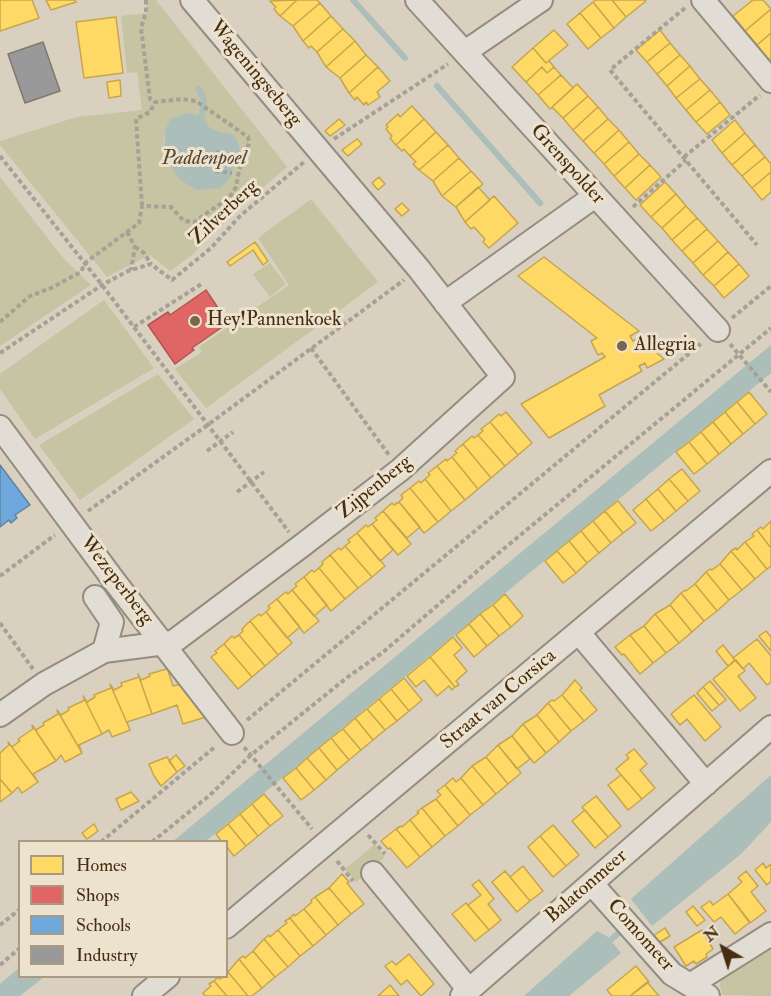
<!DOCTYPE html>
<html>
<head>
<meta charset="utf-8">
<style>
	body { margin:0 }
	#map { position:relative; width:771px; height:996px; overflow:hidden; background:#d9d0bf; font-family:"IM FELL Double Pica",serif }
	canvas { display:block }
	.legend { position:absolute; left:18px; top:840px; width:210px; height:138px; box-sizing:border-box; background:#ede2ce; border:2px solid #aa9a82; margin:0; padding:8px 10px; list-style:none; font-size:18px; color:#452d11 }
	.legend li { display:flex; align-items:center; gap:12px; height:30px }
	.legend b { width:30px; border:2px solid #aa9a82 }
	.north { position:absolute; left:693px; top:918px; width:60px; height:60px; -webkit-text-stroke:4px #ede2ce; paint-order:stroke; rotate:321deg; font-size:16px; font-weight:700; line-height:24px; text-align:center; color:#452d11 }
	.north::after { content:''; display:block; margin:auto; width:21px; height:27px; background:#452d11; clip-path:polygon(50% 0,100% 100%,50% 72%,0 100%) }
</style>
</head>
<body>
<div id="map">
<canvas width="771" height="996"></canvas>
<ul class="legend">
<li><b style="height:16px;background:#ffd966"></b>Homes</li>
<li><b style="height:16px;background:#e06666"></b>Shops</li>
<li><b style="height:16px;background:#6fa8dc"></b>Schools</li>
<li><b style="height:16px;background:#999"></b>Industry</li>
</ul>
<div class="north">N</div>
</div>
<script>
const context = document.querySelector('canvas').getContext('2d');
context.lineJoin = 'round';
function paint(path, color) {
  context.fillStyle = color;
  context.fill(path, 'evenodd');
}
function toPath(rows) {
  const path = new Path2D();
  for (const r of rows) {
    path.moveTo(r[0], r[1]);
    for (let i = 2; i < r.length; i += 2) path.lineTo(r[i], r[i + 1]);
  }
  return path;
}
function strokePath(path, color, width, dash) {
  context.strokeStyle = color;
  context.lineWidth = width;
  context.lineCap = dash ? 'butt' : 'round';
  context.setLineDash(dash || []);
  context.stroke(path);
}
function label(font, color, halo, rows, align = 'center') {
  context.font = font + ' "IM FELL Double Pica",serif';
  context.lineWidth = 6;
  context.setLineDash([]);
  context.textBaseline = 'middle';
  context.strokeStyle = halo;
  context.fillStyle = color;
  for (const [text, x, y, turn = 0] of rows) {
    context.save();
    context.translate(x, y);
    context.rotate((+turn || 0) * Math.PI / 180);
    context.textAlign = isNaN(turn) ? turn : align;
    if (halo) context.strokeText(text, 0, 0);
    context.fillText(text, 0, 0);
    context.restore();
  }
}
const green = toPath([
	[147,0,156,0,287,167,242,205,192,255,170,271,150,255,107,277,0,145,0,141,77,117,142,110,137,72,127,73,121,16,147,13],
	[202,116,211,129,235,135,240,150,230,178,163,145,165,131,170,120],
	[0,177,64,259,91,285,0,346],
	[311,199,378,282,206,408,175,369,202,352,199,347,289,285,258,238],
	[270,263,286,284,270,297,253,274],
	[104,300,154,368,35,439,0,389,0,374],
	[158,374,194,419,80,500,39,445],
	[375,844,385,857,356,882,345,869],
	[771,943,771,996,723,995,720,986,721,975]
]);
const water = toPath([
	[187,113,202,116,211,129,235,135,240,150,230,178,220,188,197,190,179,179,164,155,165,131,170,119],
	[771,345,771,373,206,841,172,842],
	[771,775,771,822,741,854,652,926,631,899],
	[597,931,608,937,621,953,569,996,524,996],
	[19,968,20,976,44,977,20,996,0,996,0,984]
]);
const homes = toPath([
	[0,0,32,0,39,18,0,31,0,0],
	[46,0,75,0,76,2,51,10,46,0],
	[297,0,280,16,274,9,276,7,270,1,297,0],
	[297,0,317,0,320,3,293,26,280,16,297,0],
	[596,0,612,0,626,17,614,28,593,2,596,0],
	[612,0,645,0,646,1,626,17,612,0],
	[753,0,763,0,771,9,745,31,733,16,753,0],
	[593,2,614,28,601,38,580,13,593,2],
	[320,3,331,16,303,41,293,26,320,3],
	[771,9,771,33,757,45,745,31,771,9],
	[580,13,601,38,588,49,567,24,580,13],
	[331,16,343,29,317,52,311,46,309,48,303,41,331,16],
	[116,17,123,73,84,78,76,22,116,17],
	[343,29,355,41,326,67,317,52,343,29],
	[554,30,568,45,546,63,533,48,554,30],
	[660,30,670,43,647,62,636,50,660,30],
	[771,33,771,58,769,60,757,45,771,33],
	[355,41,366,55,340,78,326,67,355,41],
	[670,43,680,55,657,74,647,62,670,43],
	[533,48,546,63,549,61,554,67,547,73,542,67,526,82,512,67,533,48],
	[366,55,378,67,349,93,340,78,366,55],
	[680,55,690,66,667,86,657,74,680,55],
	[690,66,700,79,676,98,667,86,690,66],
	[378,67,390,81,377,92,380,97,368,105,366,102,364,105,357,97,355,100,349,93,378,67],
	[542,67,547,73,554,67,561,75,538,95,526,82,542,67],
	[561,75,573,88,550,109,538,95,561,75],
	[700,79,710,90,686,110,676,98,700,79],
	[120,80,121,96,109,98,107,82,120,80],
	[577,84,588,96,563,118,552,107,577,84],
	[710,90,720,102,696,122,686,110,710,90],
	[588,96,598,107,573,130,563,118,588,96],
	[720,102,730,115,707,134,696,122,720,102],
	[412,106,424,119,396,145,390,138,392,136,386,129,388,127,386,125,398,114,400,117,412,106],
	[598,107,608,119,583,141,573,130,598,107],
	[339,119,345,125,330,136,325,131,339,119],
	[424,119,436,132,410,156,404,149,402,151,396,145,424,119],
	[608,119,619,130,594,153,583,141,608,119],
	[735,120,745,133,722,153,712,140,735,120],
	[619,130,629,142,604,164,594,153,619,130],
	[436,132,448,145,419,170,413,164,416,162,410,156,436,132],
	[745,133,755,145,732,165,722,153,745,133],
	[357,139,362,144,348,156,342,150,357,139],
	[629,142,639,154,614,176,604,164,629,142],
	[448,145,459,158,433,181,419,170,448,145],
	[755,145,765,157,742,176,732,165,755,145],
	[639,154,650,165,625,188,614,176,639,154],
	[765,157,771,164,771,172,752,188,742,176,765,157],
	[459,158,471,171,442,196,433,181,459,158],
	[650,165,661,177,636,200,625,188,650,165],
	[471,171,483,184,456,207,442,196,471,171],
	[771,172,771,192,762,200,752,188,771,172],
	[379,177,385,184,378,190,372,183,379,177],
	[665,182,676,194,651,217,640,205,665,182],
	[478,187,490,200,465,222,456,207,478,187],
	[676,194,686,206,662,228,651,217,676,194],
	[494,196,518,223,489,248,483,242,485,239,474,227,471,229,465,222,494,196],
	[402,203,409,210,402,216,395,209,402,203],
	[686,206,697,218,672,240,662,228,686,206],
	[697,218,707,229,682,251,672,240,697,218],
	[707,229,718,241,693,263,682,251,707,229],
	[718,241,728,252,703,275,693,263,718,241],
	[255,242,268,261,263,265,253,250,230,266,227,262,255,242],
	[728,252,739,264,714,286,703,275,728,252],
	[544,257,639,331,630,336,633,341,639,338,664,359,647,368,645,363,639,366,642,371,599,395,605,406,549,438,521,404,605,357,602,353,598,355,591,341,597,338,518,276,544,257],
	[739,264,749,276,724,298,714,286,739,264],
	[749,392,767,414,755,424,737,402,749,392],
	[737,402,755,424,743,434,725,412,737,402],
	[506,412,532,443,518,455,490,422,499,414,501,416,506,412],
	[725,412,743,434,731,444,713,422,725,412],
	[490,422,518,455,505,466,478,435,483,431,481,429,490,422],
	[713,422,731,444,719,454,701,432,713,422],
	[701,432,719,454,707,464,689,442,701,432],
	[478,435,505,466,491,478,463,444,472,436,474,438,478,435],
	[689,442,707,464,694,474,676,452,689,442],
	[463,444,491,478,478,489,452,457,457,453,455,451,463,444],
	[452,457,478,489,465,500,437,466,446,459,447,461,452,457],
	[437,466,465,500,451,511,425,479,430,475,428,473,437,466],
	[682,469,700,491,688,501,669,479,682,469],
	[425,479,451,511,438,522,410,488,419,481,421,483,425,479],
	[669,479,688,501,676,511,658,489,669,479],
	[410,488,438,522,424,533,399,502,403,498,401,495,410,488],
	[658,489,676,511,664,521,646,499,658,489],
	[646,499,664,521,651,531,633,510,646,499],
	[618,501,636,523,623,533,605,511,618,501],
	[399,502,420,527,407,538,383,511,392,503,394,505,399,502],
	[383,511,411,544,398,555,372,524,377,520,375,518,383,511],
	[605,511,623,533,611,543,593,521,605,511],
	[593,521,611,543,599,553,581,531,593,521],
	[771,521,771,548,757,530,761,527,763,529,771,521],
	[372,524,393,550,380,561,357,533,366,525,368,527,372,524],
	[757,530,771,548,771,566,767,569,745,542,754,536,752,534,757,530],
	[581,531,599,553,587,563,569,541,581,531],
	[357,533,385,566,372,577,345,546,350,542,348,540,357,533],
	[569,541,587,563,576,573,557,551,569,541],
	[745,542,767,569,755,579,731,551,736,548,737,550,745,542],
	[345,546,372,577,358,588,330,555,339,548,341,550,345,546],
	[557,551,576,573,563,583,545,561,557,551],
	[731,551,755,579,742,590,720,564,731,551],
	[330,555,358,588,345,599,319,568,323,564,322,562,330,555],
	[720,564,742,590,729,600,706,572,710,569,712,570,720,564],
	[319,568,345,599,331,611,304,577,312,570,314,572,319,568],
	[706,572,729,600,717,611,695,584,706,572],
	[304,577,327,605,314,616,292,590,297,586,295,584,304,577],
	[695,584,717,611,704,621,681,593,685,590,686,591,695,584],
	[292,590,319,621,304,633,277,599,286,592,288,594,292,590],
	[681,593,704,621,692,632,670,605,681,593],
	[505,594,523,616,511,627,493,605,505,594],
	[277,599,300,627,287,638,266,612,270,608,268,606,277,599],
	[493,605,511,627,499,636,480,614,493,605],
	[670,605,692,632,679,643,655,614,670,605],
	[266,612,292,643,278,655,250,621,259,614,261,616,266,612],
	[480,614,499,636,487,646,469,624,480,614],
	[655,614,679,643,666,653,644,626,655,614],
	[250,621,278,655,265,666,239,635,243,631,242,629,250,621],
	[469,624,487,646,474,657,456,635,469,624],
	[644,626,666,653,653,663,630,635,644,626],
	[766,631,771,637,771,651,759,636,766,631],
	[239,635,265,666,252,677,224,644,232,636,234,638,239,635],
	[630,635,653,663,640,674,624,654,622,655,615,647,630,635],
	[453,637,462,648,454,655,467,671,456,681,459,685,455,687,430,657,453,637],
	[757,639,771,656,771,682,767,685,749,663,743,669,733,658,757,639],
	[224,644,252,677,238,689,211,657,217,653,215,651,224,644],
	[723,645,735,660,728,666,716,651,723,645],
	[430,657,455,687,452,690,449,686,437,696,424,680,416,687,407,676,430,657],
	[736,660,745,671,738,676,756,698,740,711,713,679,736,660],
	[166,665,173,686,181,684,206,717,183,724,177,705,152,714,138,674,141,680,150,676,149,674,167,669,166,665],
	[138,674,152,714,127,722,130,730,110,684,114,690,122,686,121,683,139,677,138,674],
	[404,678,422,700,409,711,391,689,404,678],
	[575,680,582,688,580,690,597,710,584,721,562,695,575,680],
	[710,681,726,700,719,705,703,687,710,681],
	[110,684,130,730,112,737,109,730,102,734,83,696,87,702,95,697,94,695,111,688,110,684],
	[703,687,719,705,712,711,697,693,703,687],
	[391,689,409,711,397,721,379,699,391,689],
	[562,695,584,721,571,731,548,703,552,700,554,701,562,695],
	[694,695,721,727,705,741,687,719,680,725,671,714,694,695],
	[83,696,102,734,79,745,82,753,57,710,61,715,69,710,68,708,85,700,83,696],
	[379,699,397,721,385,730,367,709,379,699],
	[548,703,571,731,559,742,537,715,548,703],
	[367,709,385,730,373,740,355,718,367,709],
	[57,710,82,753,65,762,61,755,56,761,32,725,36,730,44,725,43,723,58,714,57,710],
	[537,715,559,742,546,753,523,724,537,715],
	[355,718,373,740,361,750,343,729,355,718],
	[523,724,546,753,534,763,512,736,523,724],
	[32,725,56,761,33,774,38,782,8,742,12,747,20,741,18,739,33,729,32,725],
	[343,729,361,750,349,760,331,738,343,729],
	[512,736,530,759,517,769,498,745,512,736],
	[331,738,349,760,337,770,319,748,331,738],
	[8,742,38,782,22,793,18,787,12,793,0,779,0,753,9,745,8,742],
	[498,745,521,773,508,784,486,757,498,745],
	[319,748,337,770,326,780,307,758,319,748],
	[634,749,647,764,640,770,655,788,642,799,616,769,629,758,626,755,634,749],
	[176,755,185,766,177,772,169,761,176,755],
	[167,757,177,772,161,786,154,776,149,764,167,757],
	[486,757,508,784,496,794,472,766,486,757],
	[307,758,326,780,314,790,296,768,307,758],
	[472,766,496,794,483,805,461,778,472,766],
	[296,768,314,790,301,800,283,778,296,768],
	[621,775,642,799,628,810,608,785,621,775],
	[453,778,456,782,461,778,483,805,470,815,445,785,453,778],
	[0,779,12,793,0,802,0,779],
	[445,785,470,815,458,826,436,799,441,795,437,791,445,785],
	[131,792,139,801,121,810,116,799,131,792],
	[264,794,283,816,270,826,252,804,264,794],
	[596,796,621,826,608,837,582,807,596,796],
	[436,799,458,826,445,836,422,808,436,799],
	[252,804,270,826,258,836,240,814,252,804],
	[422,808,445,836,432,847,410,820,419,813,417,812,422,808],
	[585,810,608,837,595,848,572,821,585,810],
	[240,814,258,836,246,846,228,824,240,814],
	[410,820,432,847,420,857,396,829,401,826,402,827,410,820],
	[94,824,98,831,87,839,82,833,94,824],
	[228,824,246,846,234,856,226,846,226,842,222,842,216,834,228,824],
	[553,825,579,855,566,866,540,836,553,825],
	[396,829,420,857,407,868,390,848,388,849,381,841,396,829],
	[540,836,566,866,553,877,528,847,540,836],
	[763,863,766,868,771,864,771,881,767,885,755,870,763,863],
	[523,866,543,891,530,901,510,877,523,866],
	[505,871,530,901,517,912,492,882,505,871],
	[746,871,758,886,751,892,766,911,750,923,728,894,742,882,738,878,746,871],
	[342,874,349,882,347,883,364,904,351,914,329,888,342,874],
	[479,880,494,899,488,904,501,920,489,930,468,905,481,895,472,885,479,880],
	[329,888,351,914,338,925,315,897,329,888],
	[728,894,750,922,735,934,721,917,714,922,701,907,710,901,713,905,728,894],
	[315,897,338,925,326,935,304,909,312,902,311,900,315,897],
	[466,903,489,930,475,941,452,914,466,903],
	[693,906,705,920,697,926,686,912,693,906],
	[304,909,326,935,313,946,290,918,294,914,295,916,304,909],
	[290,918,313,946,300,956,278,930,287,923,285,921,290,918],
	[665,928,670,936,658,943,653,936,665,928],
	[278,930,300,956,288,967,264,939,269,935,270,937,278,930],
	[702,930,713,949,706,954,707,957,696,964,694,961,686,966,674,947,702,930],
	[264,939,288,967,275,977,253,951,264,939],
	[253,951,275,977,262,988,239,959,243,956,245,958,253,951],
	[409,954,434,984,421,996,407,980,401,985,385,966,392,961,396,965,409,954],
	[239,959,262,988,252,996,248,996,228,972,239,959],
	[636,966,649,982,630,996,612,996,607,990,636,966],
	[228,972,248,996,227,996,214,981,218,977,219,979,226,976,228,972],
	[214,981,215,982,227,996,205,996,203,993,211,986,209,984,214,981],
	[647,982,659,996,630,996,647,982],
	[390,985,399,996,378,996,390,985]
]);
const shops = toPath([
	[206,290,228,323,192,348,194,350,175,364,148,325,168,312,170,315,206,290]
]);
const schools = toPath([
	[0,465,30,505,15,515,17,518,11,523,9,520,0,527,0,465]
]);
const industry = toPath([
	[43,42,60,91,25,103,8,54,43,42]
]);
const stream = toPath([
	[353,0,405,58],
	[437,86,540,203],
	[199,89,204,100,202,116],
	[605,945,624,928]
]);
const path = toPath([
	[685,8,610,70,757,245],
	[334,139,448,64],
	[216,152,237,157],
	[0,156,102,285,289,532],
	[684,157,760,95],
	[215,171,232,173],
	[142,206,136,119,150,112,155,102],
	[633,207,686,160],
	[127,232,135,247,131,270],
	[135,247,144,253,151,264],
	[732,318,771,286],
	[0,322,30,296,51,288,81,272,85,263,139,223,142,206,171,207,184,221,194,222,229,198,236,187,239,171,249,143,248,137,196,101,182,99,155,102,150,99,141,28,146,12,146,0],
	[134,327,203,283],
	[730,344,771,392],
	[311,348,389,455],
	[0,353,102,285,128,271,151,264,172,280,211,248,240,216,304,162],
	[207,451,233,432],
	[237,492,264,472],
	[88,511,209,424,404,280],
	[0,576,55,535],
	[0,623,33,669],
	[247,720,703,342],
	[244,747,312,829],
	[368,835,385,854],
	[101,842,216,746],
	[152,842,210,795,251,755,349,676,382,653,495,556,771,328],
	[337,861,353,881],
	[0,925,20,909],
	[0,965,20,948]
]);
const street = toPath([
	[417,0,718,330],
	[703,0,771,81],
	[465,52,541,0],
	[445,303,595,196],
	[0,427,115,582,232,733],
	[579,633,706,784],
	[104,651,173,642,300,547,400,470,503,377,419,269,192,0],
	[0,715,44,684,104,651,112,622,95,597],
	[373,873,469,990],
	[592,884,672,974,708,996],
	[226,927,771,471],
	[690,985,771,934],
	[144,996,168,976],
	[462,996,771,727]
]);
const markers = [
	[195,321,6,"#79664e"],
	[622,346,6,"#79664e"]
];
const streetNames = [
	["Wageningseberg",255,74,50],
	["Grenspolder",567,165,48],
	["Zilverberg",225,213,-43],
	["Zijpenberg",375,488,-39],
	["Wezeperberg",116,581,52],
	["Straat van Corsica",499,700,-40],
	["Balatonmeer",587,887,-41],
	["Comomeer",640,936,48]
];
const poiNames = [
	["Hey!Pannenkoek",207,321],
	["Allegria",634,346]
];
const waterNames = [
	["Paddenpoel",204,159]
];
paint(green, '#c6c4a2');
paint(water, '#acbeb9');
paint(homes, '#ffd966');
strokePath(homes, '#c7a54c', 1.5);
paint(shops, '#e06666');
strokePath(shops, '#b2554c', 1.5);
paint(schools, '#6fa8dc');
strokePath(schools, '#62839f', 1.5);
paint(industry, '#999');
strokePath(industry, '#807970', 1.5);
strokePath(stream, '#acbeb9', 6);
strokePath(street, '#948c7f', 26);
strokePath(path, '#a6a096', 4, [4.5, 3]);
strokePath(street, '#e2ddd4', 22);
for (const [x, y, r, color] of markers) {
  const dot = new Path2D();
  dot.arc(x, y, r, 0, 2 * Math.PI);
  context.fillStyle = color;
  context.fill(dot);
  strokePath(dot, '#ede2ce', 2);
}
label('20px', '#452d11', '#ede2ce', streetNames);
label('20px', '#452d11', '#ede2ce', poiNames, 'left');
label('italic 21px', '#564832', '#ede2ce', waterNames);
</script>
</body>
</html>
